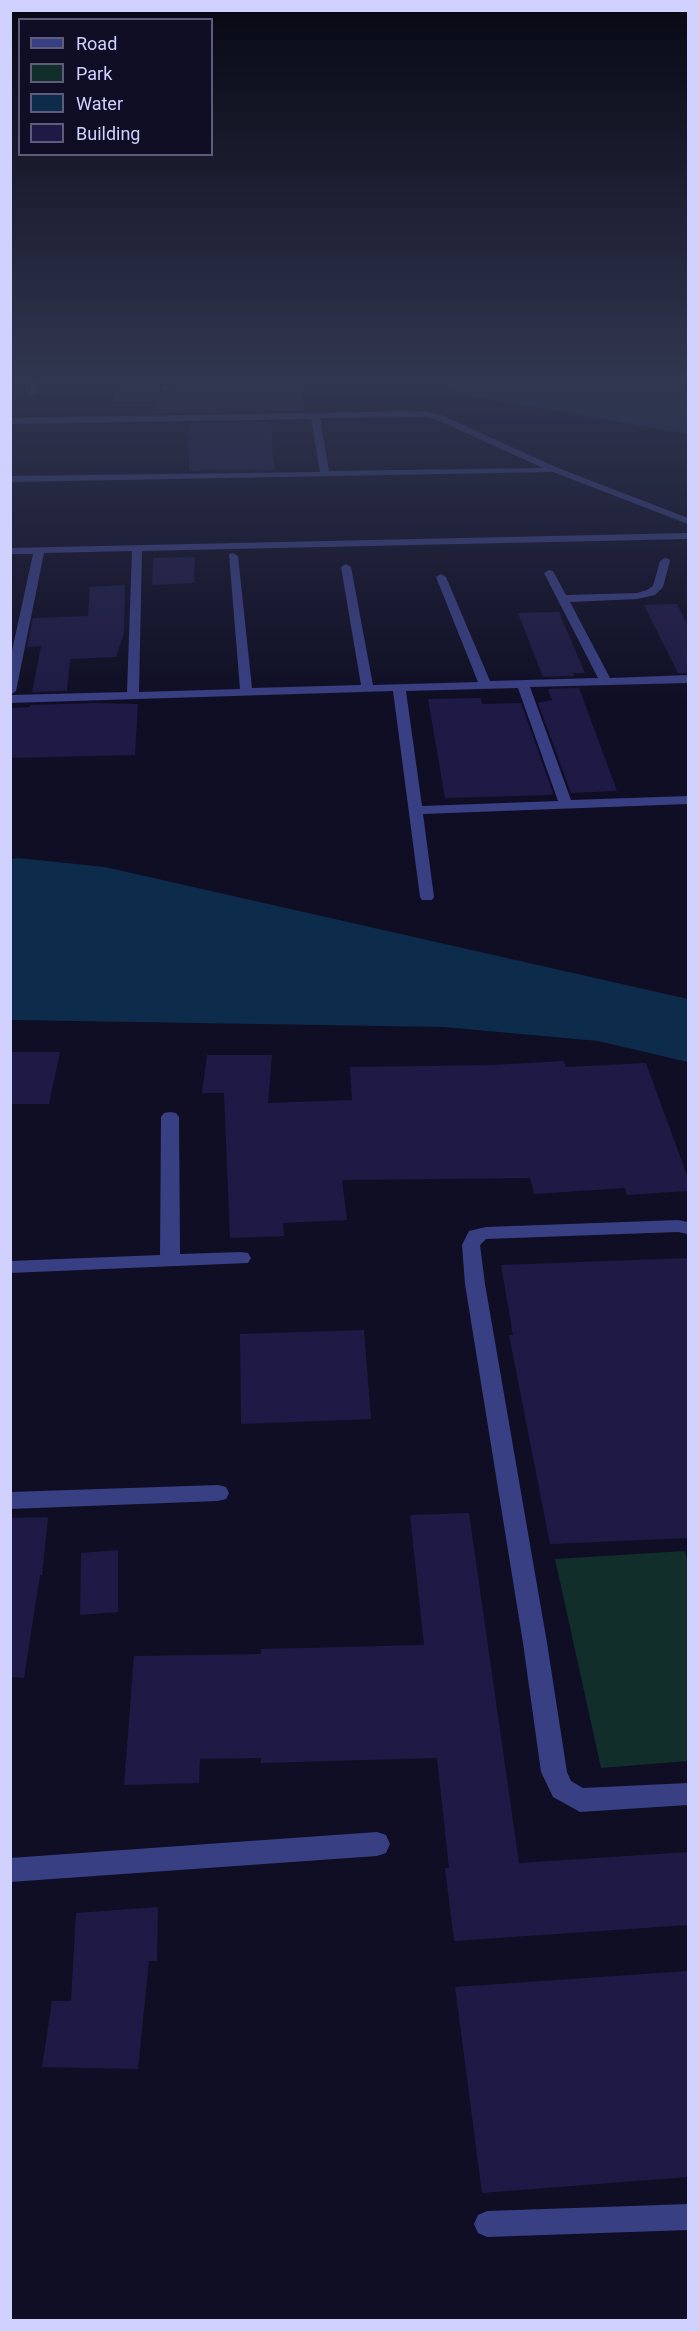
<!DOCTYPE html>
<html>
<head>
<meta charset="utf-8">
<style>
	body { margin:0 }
	#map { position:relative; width:699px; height:2331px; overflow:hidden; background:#0f0e24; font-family:Roboto,sans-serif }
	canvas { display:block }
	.frame { position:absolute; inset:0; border:12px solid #d1d1ff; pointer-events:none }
	.legend { position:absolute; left:18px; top:18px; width:195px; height:138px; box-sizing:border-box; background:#0f0e24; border:2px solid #5d5c7c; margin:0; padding:8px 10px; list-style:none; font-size:18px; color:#d1d1ff }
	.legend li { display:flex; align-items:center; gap:12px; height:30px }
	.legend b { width:30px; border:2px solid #5d5c7c }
</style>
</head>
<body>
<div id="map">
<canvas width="699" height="2331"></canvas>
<div class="frame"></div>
<ul class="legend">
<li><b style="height:8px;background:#393f83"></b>Road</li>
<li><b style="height:16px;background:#112e2a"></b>Park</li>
<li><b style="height:16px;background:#0d2b4a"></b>Water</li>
<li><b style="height:16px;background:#1e1a45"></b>Building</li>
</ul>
</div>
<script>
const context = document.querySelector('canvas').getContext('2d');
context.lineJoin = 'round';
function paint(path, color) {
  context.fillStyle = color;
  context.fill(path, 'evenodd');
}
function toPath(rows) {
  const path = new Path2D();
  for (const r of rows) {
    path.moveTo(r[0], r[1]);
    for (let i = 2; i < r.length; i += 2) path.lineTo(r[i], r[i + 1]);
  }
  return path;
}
const green = toPath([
	[685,1551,688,1563,688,1761,601,1768,555,1559]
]);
const water = toPath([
	[415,380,649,380,688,385,688,434,470,396],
	[18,858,105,867,688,999,688,1062,598,1041,443,1027,11,1020,10,859]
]);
const building = toPath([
	[118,380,161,380,160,391,168,394,171,392,173,380,300,380,306,411,152,413,154,402,111,402],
	[270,422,275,470,189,471,189,423],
	[195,557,194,583,152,585,153,558],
	[125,585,124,633,116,657,70,659,67,691,32,692,41,646,27,647,33,618,88,616,90,587],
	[677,604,688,626,688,673,678,673,644,605],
	[559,612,585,673,573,673,574,676,543,677,518,613],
	[579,688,617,791,571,793,538,703,552,700,548,689],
	[481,698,482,704,521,703,553,793,551,795,445,798,428,699],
	[95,703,138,704,135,755,10,758,10,708,30,707,30,705],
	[10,1052,60,1052,49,1104,10,1104],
	[207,1055,272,1055,268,1103,352,1100,350,1067,492,1065,564,1061,566,1067,646,1063,688,1178,688,1191,627,1195,625,1188,534,1194,530,1178,342,1180,347,1220,283,1223,284,1236,230,1238,224,1093,202,1093],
	[688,1258,688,1538,550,1544,509,1335,513,1335,501,1265],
	[364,1330,371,1419,241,1424,240,1334],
	[469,1513,519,1863,688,1852,688,1925,454,1941,445,1868,449,1868,437,1758,261,1763,261,1758,200,1759,199,1783,124,1785,134,1656,261,1654,261,1649,424,1645,410,1515],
	[48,1517,42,1575,40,1575,24,1678,10,1677,10,1518],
	[118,1550,118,1612,80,1615,81,1553],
	[158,1907,157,1961,149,1961,138,2069,42,2067,52,2001,71,2001,76,1913],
	[688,1971,688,2177,482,2193,455,1987]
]);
const lane = toPath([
	[688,2204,688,2230,487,2237,478,2233,474,2224,478,2215,487,2211,688,2204]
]);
const street = toPath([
	[32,380,40,380,38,393,34,396,30,393,32,380],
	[163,380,171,380,169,392,162,390,163,380],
	[426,411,441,415,558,468,688,518,688,524,553,472,10,482,10,476,320,472,311,419,10,424,10,418,426,411],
	[426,417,435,419,543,468,329,471,320,418,426,417],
	[688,533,688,539,142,551,139,692,240,689,229,554,233,553,238,556,252,688,361,685,341,567,346,564,351,567,373,685,478,682,436,577,441,574,446,577,490,681,598,678,544,573,549,570,553,571,566,595,637,593,647,590,653,586,660,561,665,558,669,559,670,561,663,587,655,595,637,599,570,602,610,678,688,675,688,683,530,687,571,800,688,796,688,804,423,814,434,897,432,900,422,900,420,897,393,691,10,703,10,695,127,692,132,551,44,553,16,691,10,695,10,660,33,554,10,554,10,548,688,533],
	[518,688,558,801,422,806,406,691,518,688],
	[170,1112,176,1113,179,1117,180,1254,241,1252,248,1253,251,1258,248,1263,10,1273,10,1261,160,1255,161,1117,164,1113,170,1112],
	[678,1220,688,1222,688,1234,678,1232,486,1239,480,1245,485,1284,547,1643,567,1772,571,1781,583,1788,688,1783,688,1805,580,1812,553,1797,541,1772,523,1643,465,1284,462,1245,469,1231,486,1227,678,1220],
	[218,1485,226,1487,229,1493,226,1499,218,1501,10,1509,10,1492,218,1485],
	[377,1832,386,1835,390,1844,386,1853,377,1856,10,1882,10,1858,377,1832]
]);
paint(green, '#112e2a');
paint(water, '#0d2b4a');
paint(building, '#1e1a45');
paint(lane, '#393f83');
paint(street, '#393f83');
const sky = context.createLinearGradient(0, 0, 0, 706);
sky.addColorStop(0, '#080814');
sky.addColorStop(0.54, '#313650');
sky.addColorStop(1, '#31365000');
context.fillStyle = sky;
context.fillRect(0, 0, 699, 706);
</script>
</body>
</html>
